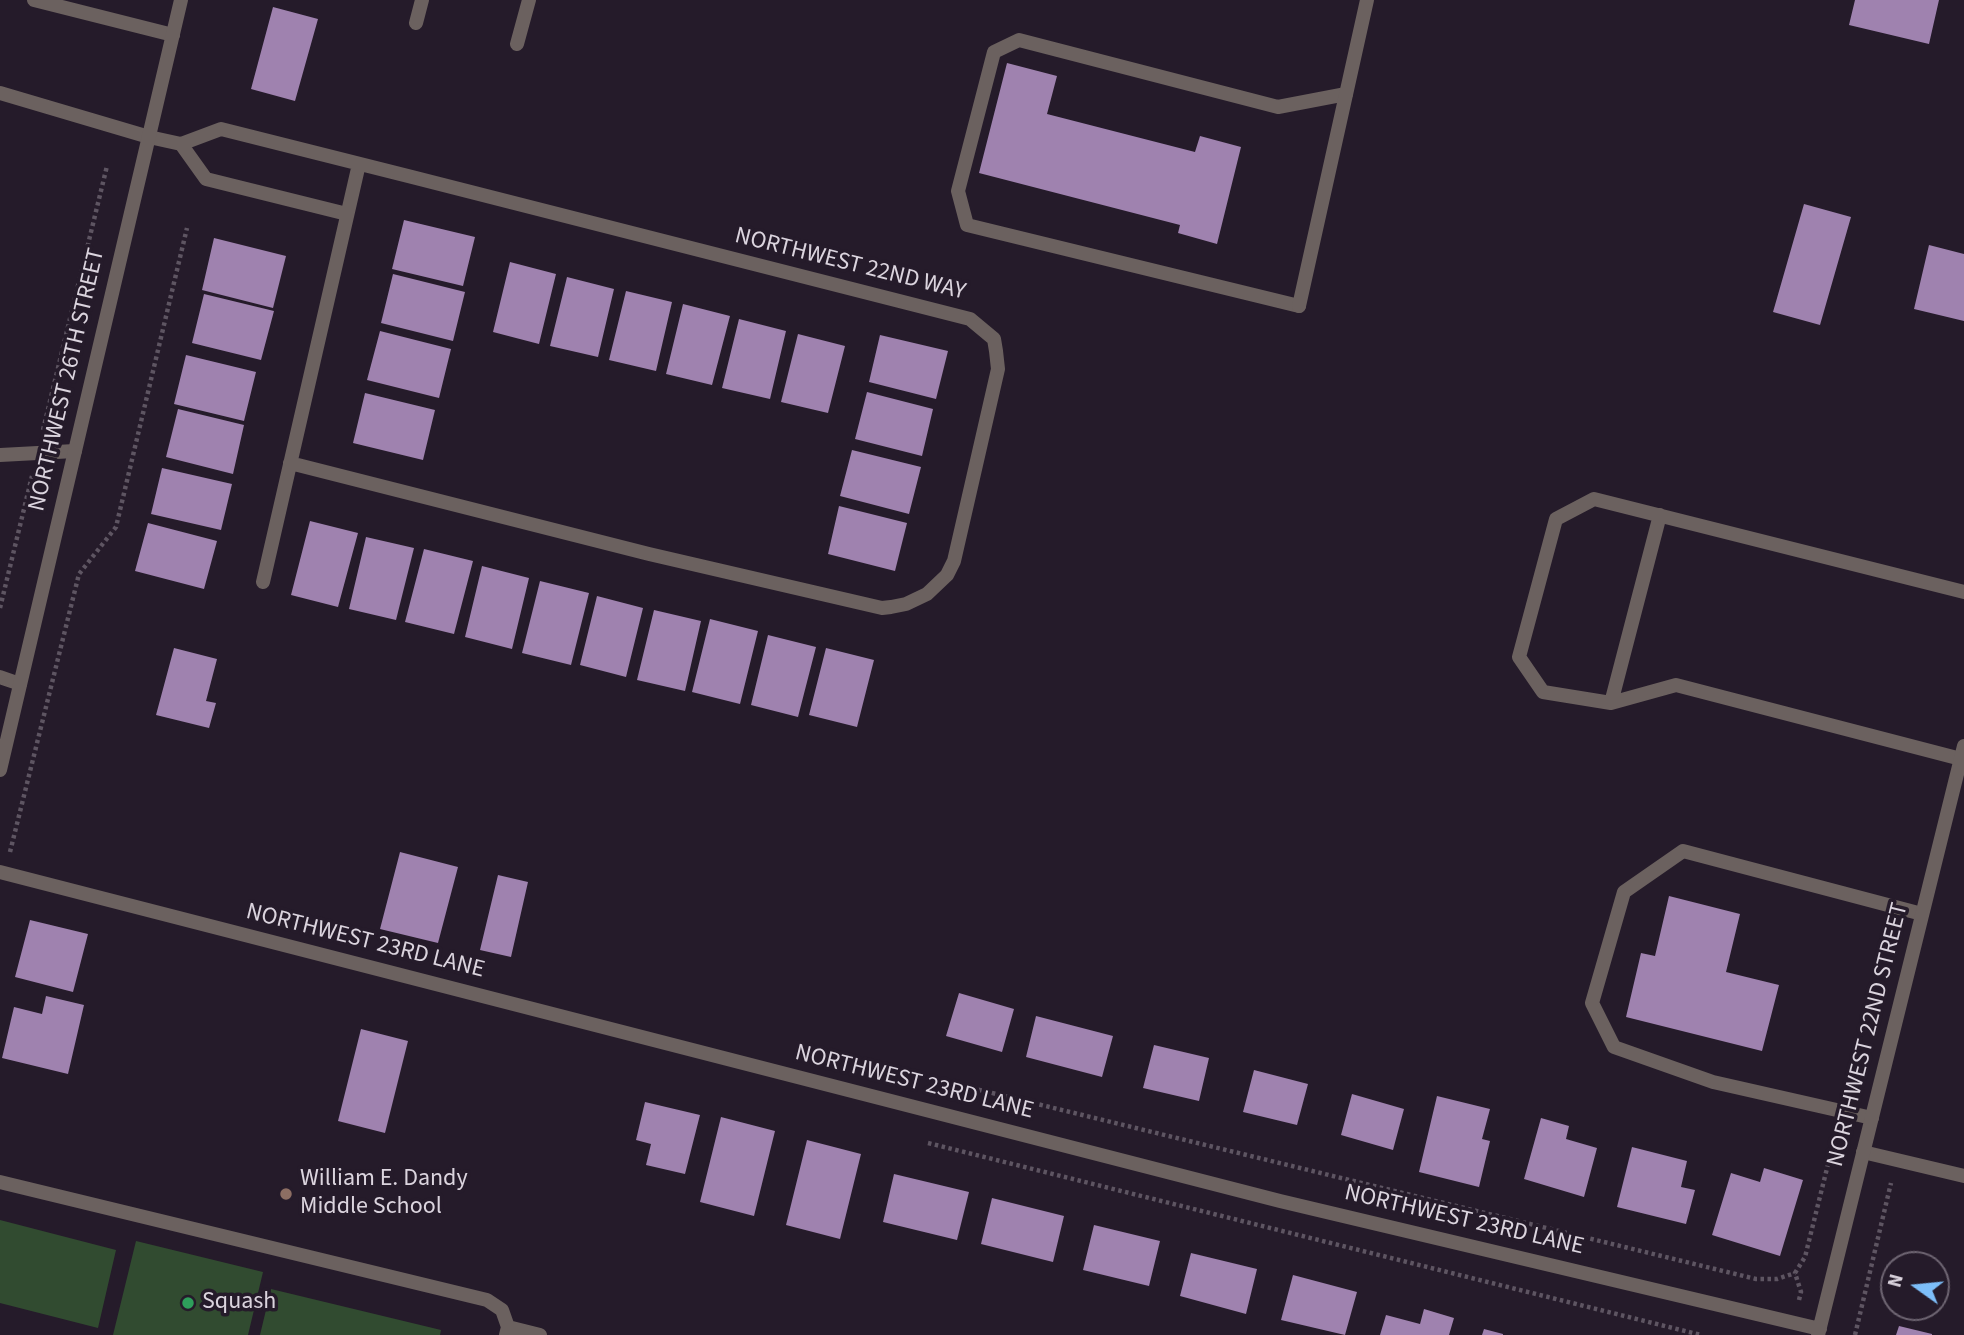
<!DOCTYPE html>
<html>
<head>
<meta charset="utf-8">
<style>
	body { margin:0 }
	#map { position:relative; width:1964px; height:1335px; overflow:hidden; background:#251b2a; font-family:"Source Sans 3",sans-serif }
	canvas { display:block }
	.north { position:absolute; left:1880px; top:1251px; width:70px; height:70px; box-sizing:border-box; background:#251b2a; border:2px solid #6e6572; border-radius:50%; rotate:285deg; font-size:19px; font-weight:700; line-height:28px; text-align:center; color:#dbd4de }
	.north::after { content:''; display:block; margin:auto; width:24px; height:32px; background:#7dbef9; clip-path:polygon(50% 0,100% 100%,50% 72%,0 100%) }
</style>
</head>
<body>
<div id="map">
<canvas width="1964" height="1335"></canvas>
<div class="north">N</div>
</div>
<script>
const context = document.querySelector('canvas').getContext('2d');
context.lineJoin = 'round';
function paint(path, color) {
  context.fillStyle = color;
  context.fill(path, 'evenodd');
}
function toPath(rows) {
  const path = new Path2D();
  for (const r of rows) {
    path.moveTo(r[0], r[1]);
    for (let i = 2; i < r.length; i += 2) path.lineTo(r[i], r[i + 1]);
  }
  return path;
}
function strokePath(path, color, width, dash) {
  context.strokeStyle = color;
  context.lineWidth = width;
  context.lineCap = dash ? 'butt' : 'round';
  context.setLineDash(dash || []);
  context.stroke(path);
}
function label(font, color, halo, rows, align = 'center') {
  context.font = font + ' "Source Sans 3",sans-serif';
  context.lineWidth = 7;
  context.setLineDash([]);
  context.textBaseline = 'middle';
  context.strokeStyle = halo;
  context.fillStyle = color;
  for (const [text, x, y, turn = 0] of rows) {
    context.save();
    context.translate(x, y);
    context.rotate((+turn || 0) * Math.PI / 180);
    context.textAlign = isNaN(turn) ? turn : align;
    if (halo) context.strokeText(text, 0, 0);
    context.fillText(text, 0, 0);
    context.restore();
  }
}
const green = toPath([
	[0,1220,116,1250,98,1328,0,1303],
	[136,1241,263,1272,248,1335,113,1335],
	[271,1289,441,1330,440,1335,260,1335]
]);
const building = toPath([
	[1855,0,1939,0,1929,44,1849,25],
	[273,7,318,19,295,101,251,89],
	[1007,63,1057,76,1047,114,1195,152,1200,136,1241,147,1217,244,1178,233,1180,225,979,173],
	[1804,204,1851,217,1820,325,1773,312],
	[404,220,475,237,463,286,392,269],
	[214,238,286,256,273,308,202,290],
	[1929,245,1964,254,1964,321,1914,309],
	[510,262,556,274,539,344,493,332],
	[393,274,465,292,453,341,381,323],
	[567,277,614,289,598,357,550,346],
	[626,291,672,302,656,371,609,360],
	[204,294,274,311,261,360,192,343],
	[683,304,730,316,712,385,666,374],
	[739,319,786,331,770,399,722,388],
	[380,331,451,349,439,398,367,380],
	[798,334,845,346,828,413,781,402],
	[880,335,948,351,936,399,869,382],
	[186,355,256,372,244,421,174,404],
	[867,392,933,409,922,456,855,439],
	[365,393,435,410,423,460,353,443],
	[178,409,244,425,233,474,166,457],
	[852,450,921,467,909,514,840,496],
	[162,468,232,484,221,530,151,514],
	[839,506,907,523,895,571,828,554],
	[310,521,358,533,338,607,291,595],
	[148,523,217,541,204,589,135,571],
	[366,537,414,548,396,620,349,609],
	[424,549,473,561,454,634,405,622],
	[482,566,529,578,512,649,465,637],
	[540,581,589,593,571,665,522,653],
	[597,596,643,608,626,677,580,665],
	[654,610,701,621,685,691,637,680],
	[710,619,758,631,740,704,692,692],
	[768,635,816,647,798,717,751,705],
	[174,648,217,659,206,701,216,703,209,728,156,715],
	[826,648,874,660,857,727,809,715],
	[400,852,458,867,438,943,380,929],
	[498,875,528,882,511,957,480,950],
	[1669,896,1740,914,1726,972,1779,985,1762,1051,1626,1017,1641,953,1655,956],
	[30,920,88,934,73,992,15,977],
	[959,993,1014,1009,1002,1052,946,1036],
	[46,996,84,1005,68,1074,2,1058,14,1007,42,1014],
	[1036,1016,1113,1036,1102,1077,1026,1057],
	[361,1029,408,1041,385,1133,338,1121],
	[1154,1045,1209,1058,1199,1101,1143,1088],
	[1254,1070,1308,1084,1297,1125,1243,1112],
	[1352,1094,1404,1109,1393,1150,1341,1135],
	[1437,1096,1490,1109,1482,1139,1490,1141,1479,1187,1419,1172],
	[645,1102,700,1115,685,1174,646,1165,651,1144,636,1140],
	[721,1117,775,1131,754,1216,700,1202],
	[1541,1118,1569,1126,1566,1139,1597,1148,1584,1197,1524,1179],
	[807,1140,861,1154,840,1239,786,1225],
	[1632,1147,1687,1161,1681,1187,1695,1190,1686,1224,1617,1207],
	[1764,1168,1803,1180,1780,1256,1712,1235,1731,1173,1760,1182],
	[894,1174,969,1192,957,1240,883,1222],
	[992,1198,1064,1216,1053,1262,981,1244],
	[1094,1225,1160,1241,1149,1286,1083,1270],
	[1191,1253,1257,1269,1246,1314,1180,1296],
	[1293,1275,1357,1292,1345,1335,1281,1320],
	[1424,1309,1454,1318,1449,1335,1380,1335,1386,1315,1420,1324],
	[1899,1326,1932,1334,1932,1335,1896,1335],
	[1484,1329,1503,1334,1503,1335,1482,1335]
]);
const path = toPath([
	[43,430,107,166],
	[0,608,32,476],
	[10,852,79,574,116,527,187,228],
	[951,1083,1756,1279,1777,1279,1795,1273],
	[928,1143,1701,1335],
	[1799,1300,1801,1292,1795,1273,1805,1257,1836,1132],
	[1855,1335,1891,1183]
]);
const service = toPath([
	[34,0,173,35],
	[416,23,422,0],
	[517,44,529,0],
	[0,93,149,137],
	[1299,306,967,225,958,191,994,52,1019,40,1278,107,1346,94],
	[0,455,75,451],
	[0,677,20,684],
	[1611,703,1660,515],
	[1961,759,1676,685,1611,703,1543,692,1519,657,1556,519,1594,499,1964,592],
	[1872,1118,1713,1082,1614,1047,1592,1003,1624,892,1683,851,1922,914],
	[1863,1152,1964,1176],
	[0,1182,487,1300,502,1310,508,1327,506,1335],
	[508,1327,540,1335]
]);
const minor = toPath([
	[149,137,181,144,221,129,412,177,970,319,994,339,996,351,998,369,954,561,947,575,927,594,906,604,891,607,882,608,649,554,290,463],
	[181,144,206,179,347,214],
	[1299,306,1367,0],
	[263,582,359,164],
	[0,872,1280,1201,1820,1329],
	[1818,1335,1964,746]
]);
const tertiary = toPath([
	[0,770,181,0]
]);
const markers = [
	[286,1194,7,"#8d6e63"],
	[188,1303,7,"#2e9e5b"]
];
const streetNames = [
	["NORTHWEST 22ND WAY",850,265,14],
	["NORTHWEST 26TH STREET",68,380,-77],
	["NORTHWEST 23RD LANE",365,942,14],
	["NORTHWEST 22ND STREET",1869,1035,-76],
	["NORTHWEST 23RD LANE",914,1083,14],
	["NORTHWEST 23RD LANE",1464,1221,13]
];
const poiNames = [
	["William E. Dandy",300,1180],
	["Middle School",300,1208],
	["Squash",202,1303]
];
paint(green, '#314b30');
paint(building, '#9f82af');
strokePath(path, '#5e5562', 4.5, [3.5, 3.5]);
strokePath(service, '#6b615f', 14);
strokePath(minor, '#6b615f', 14);
strokePath(tertiary, '#6b615f', 14);
for (const [x, y, r, color] of markers) {
  const dot = new Path2D();
  dot.arc(x, y, r, 0, 2 * Math.PI);
  context.fillStyle = color;
  context.fill(dot);
  strokePath(dot, '#251b2a', 2.5);
}
label('24px', '#dbd4de', '#251b2a', streetNames);
label('24px', '#dbd4de', '#251b2a', poiNames, 'left');
</script>
</body>
</html>
